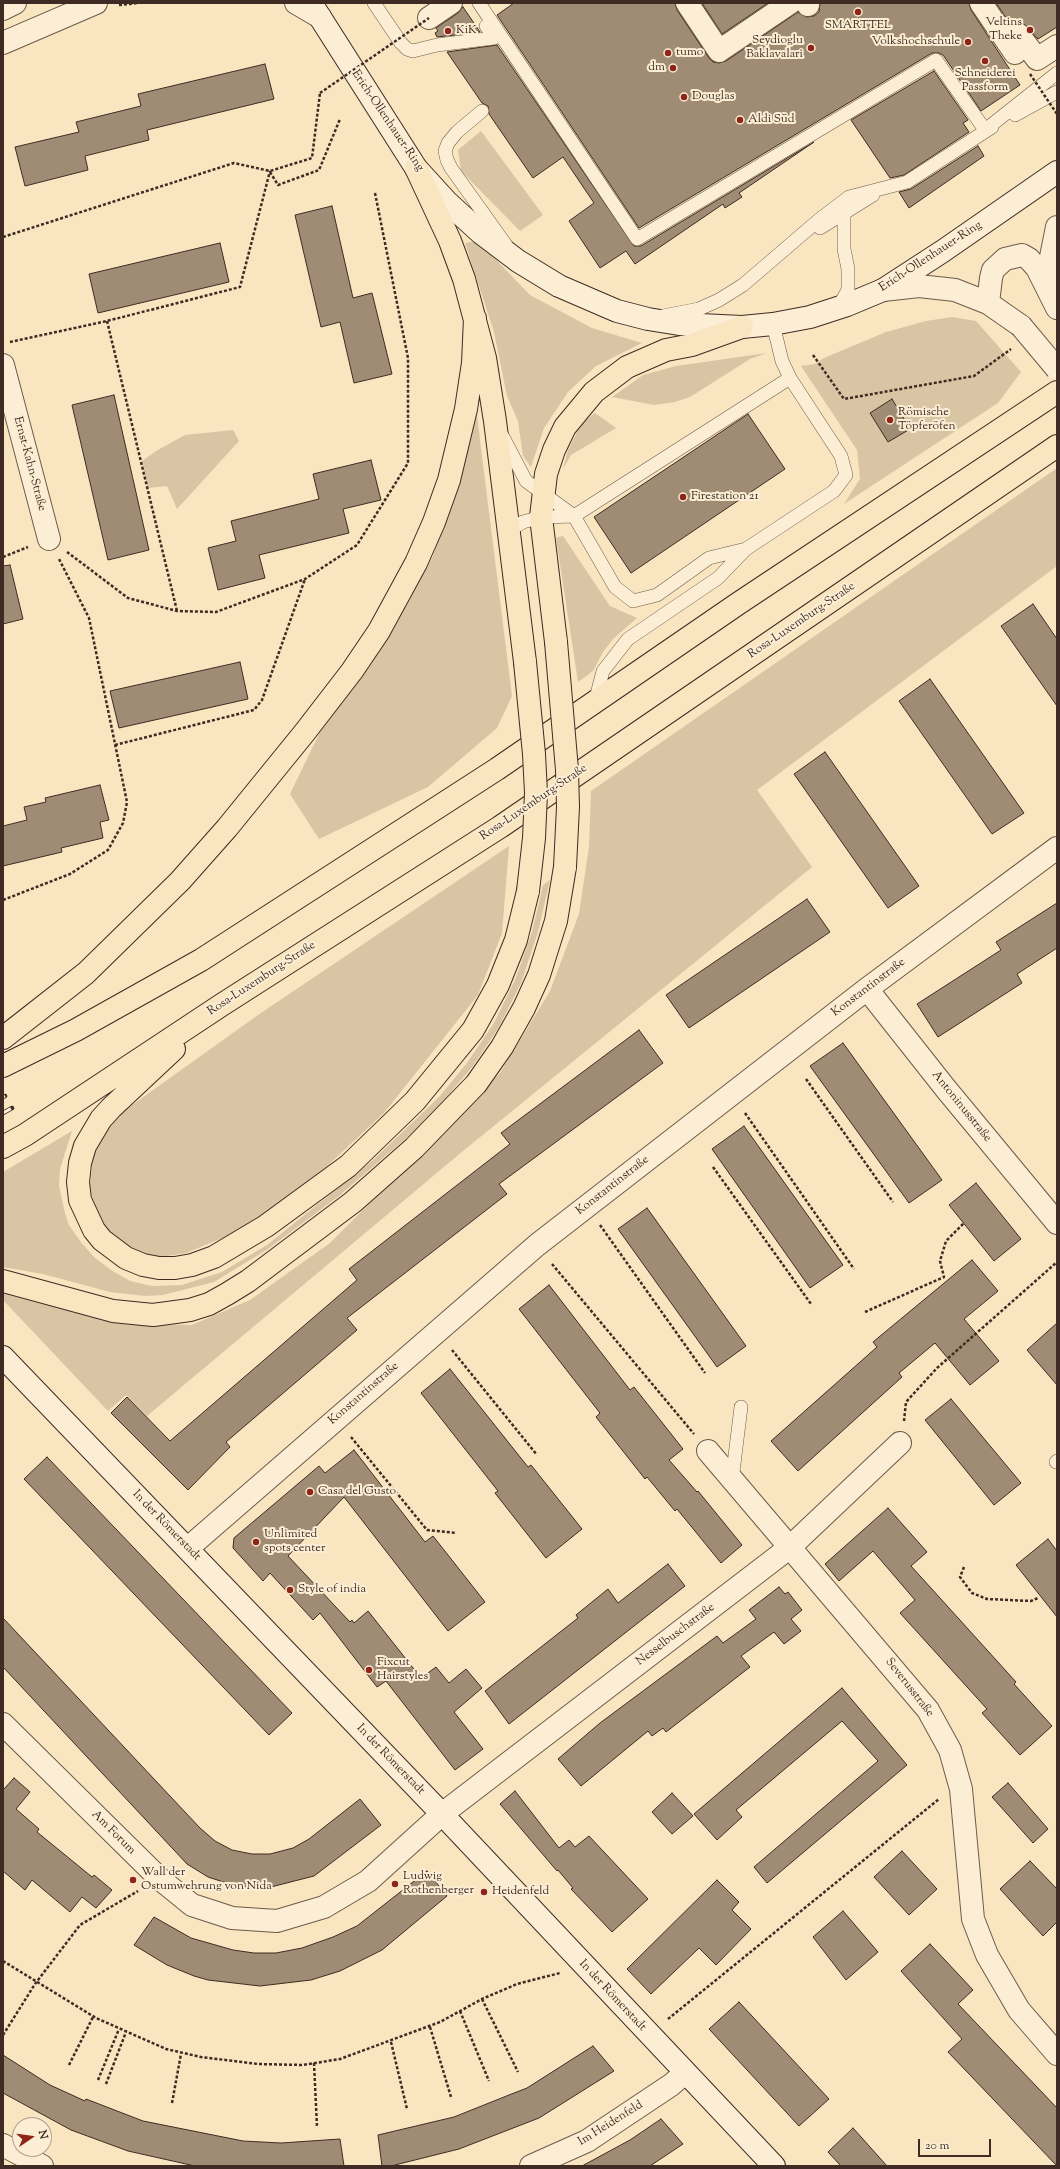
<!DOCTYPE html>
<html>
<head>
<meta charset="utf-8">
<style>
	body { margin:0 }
	#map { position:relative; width:1060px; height:2169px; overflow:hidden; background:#f9e5bf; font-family:"Sorts Mill Goudy",serif }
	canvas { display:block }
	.frame { position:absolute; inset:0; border:4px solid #3f2b23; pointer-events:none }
	.north { position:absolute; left:12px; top:2117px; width:40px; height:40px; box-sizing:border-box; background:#fbeed5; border:1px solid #b0a08e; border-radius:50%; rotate:77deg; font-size:11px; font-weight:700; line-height:16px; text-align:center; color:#3f2b23 }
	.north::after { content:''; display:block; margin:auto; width:14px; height:18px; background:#8f2418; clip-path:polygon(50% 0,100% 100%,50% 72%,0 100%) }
	.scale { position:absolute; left:918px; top:2139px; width:73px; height:18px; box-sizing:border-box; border:2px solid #3f2b23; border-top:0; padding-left:5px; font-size:12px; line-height:14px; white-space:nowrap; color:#3f2b23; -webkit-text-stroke:3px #fbeed5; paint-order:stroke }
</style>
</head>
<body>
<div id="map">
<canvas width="1060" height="2169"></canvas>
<div class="frame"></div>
<div class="north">N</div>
<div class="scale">20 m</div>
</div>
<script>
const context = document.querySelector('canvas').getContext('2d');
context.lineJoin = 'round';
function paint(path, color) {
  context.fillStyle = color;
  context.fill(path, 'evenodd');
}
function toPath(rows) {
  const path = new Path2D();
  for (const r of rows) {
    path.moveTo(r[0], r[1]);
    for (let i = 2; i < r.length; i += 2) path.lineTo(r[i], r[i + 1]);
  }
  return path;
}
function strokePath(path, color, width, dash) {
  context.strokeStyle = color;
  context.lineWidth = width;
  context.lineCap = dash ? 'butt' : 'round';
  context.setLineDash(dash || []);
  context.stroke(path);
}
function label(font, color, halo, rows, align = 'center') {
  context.font = font + ' "Sorts Mill Goudy",serif';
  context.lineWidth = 4;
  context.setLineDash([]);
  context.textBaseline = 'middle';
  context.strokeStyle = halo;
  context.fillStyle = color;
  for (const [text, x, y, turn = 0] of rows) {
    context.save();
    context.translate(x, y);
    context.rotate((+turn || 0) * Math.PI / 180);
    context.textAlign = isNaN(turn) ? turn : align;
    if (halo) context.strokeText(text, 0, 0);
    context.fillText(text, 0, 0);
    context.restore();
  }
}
const green = toPath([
	[481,131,543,215,520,231,461,171,458,150],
	[478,241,530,295,592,328,642,343,596,366,568,392,544,428,531,467,523,456,518,421,507,396,494,332,465,243],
	[952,317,976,321,1021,372,998,403,844,504,860,479,857,450,801,366,815,364,824,358,886,332,926,321],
	[767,353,750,359,690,397,675,402,654,405,612,397,643,375,676,366],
	[474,392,512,696,497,728,428,787,319,839,290,794,320,732,391,634,433,556,459,474],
	[595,413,616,428,571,455,563,469,568,450,581,424],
	[233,430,239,441,177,509,167,486,148,488,142,461,156,451,185,435],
	[1057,468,1057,566,757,790,812,867,463,1151,147,1416,126,1395,108,1411,3,1300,3,1292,126,1323,192,1325,250,1300,330,1243,500,1073,550,991,579,914,589,847,591,791],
	[563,536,610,606,637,618,613,639,603,652,593,671,578,682,556,538],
	[509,846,502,933,478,995,384,1113,325,1168,262,1215,230,1235,186,1253,153,1258,129,1250,111,1237,95,1213,90,1188,93,1155,104,1128,128,1108,258,1015],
	[550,880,538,932,521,983,499,1027,473,1066,444,1100,413,1132,339,1196,268,1249,214,1282,163,1295,145,1296,110,1292,43,1274,3,1267,3,1172,72,1131,60,1169,59,1186,65,1213,69,1225,80,1241,94,1257,111,1270,130,1281,152,1286,182,1285,222,1272,267,1245,373,1160,439,1097,467,1063,494,1023,515,980,532,932,543,885]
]);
const building = toPath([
	[514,3,675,3,677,10,709,58,713,62,719,63,726,61,798,12,807,17,814,16,819,12,820,3,969,3,971,10,1020,85,981,111,943,55,939,53,932,53,639,228,497,15,514,3],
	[702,3,768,3,722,34,702,3],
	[996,3,1057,3,1057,27,1038,39,1024,24,1018,23,1011,25,996,3],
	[463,7,480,32,437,37,435,33,438,31,436,28,458,13,463,7],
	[497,45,634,246,641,246,814,142,739,193,742,197,725,208,723,204,635,264,626,251,600,268,569,221,594,203,563,157,533,178,489,114,488,106,482,103,447,52,497,45],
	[265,64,274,99,147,130,149,140,85,156,88,170,25,186,15,147,79,132,76,122,141,106,138,94,265,64],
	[934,71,968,120,963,123,969,132,904,175,890,178,851,120,934,71],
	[978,146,984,156,909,208,899,192,911,189,978,146],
	[332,206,353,298,372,293,392,374,354,383,340,322,321,327,295,215,332,206],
	[220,243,229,282,98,313,89,274,220,243],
	[114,395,149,550,108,560,72,405,114,395],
	[892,399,910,429,888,442,870,413,892,399],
	[748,414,785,469,631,573,594,517,748,414],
	[371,460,381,500,343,509,349,533,259,555,265,578,218,590,208,548,236,541,231,521,319,499,313,474,371,460],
	[10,565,23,619,3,624,3,566,10,565],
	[1033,604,1057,639,1057,706,1001,626,1033,604],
	[240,662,248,699,119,728,110,691,240,662],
	[930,679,1024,813,992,834,899,701,930,679],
	[825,752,919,886,888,908,794,774,825,752],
	[100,785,109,820,100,822,103,838,61,848,62,852,3,866,3,826,27,820,24,807,46,802,45,798,100,785],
	[807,899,830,932,689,1028,666,995,807,899],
	[1057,903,1057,948,1017,974,1022,983,938,1037,917,1004,1001,950,996,942,1057,903],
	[639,1030,663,1063,499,1184,507,1194,347,1318,357,1330,226,1442,230,1447,188,1490,111,1413,127,1397,170,1441,357,1280,349,1269,510,1144,501,1133,639,1030],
	[843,1043,942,1180,909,1203,810,1066,843,1043],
	[744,1126,843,1265,810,1288,712,1149,744,1126],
	[976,1183,1021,1239,994,1261,949,1205,976,1183],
	[647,1208,746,1346,717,1367,618,1229,647,1208],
	[972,1260,998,1291,964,1319,999,1361,970,1385,935,1343,899,1373,902,1377,798,1471,771,1441,877,1347,873,1342,972,1260],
	[549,1285,630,1390,634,1387,683,1449,669,1460,697,1492,698,1491,742,1545,721,1563,677,1509,675,1511,647,1477,645,1479,596,1417,600,1413,519,1309,549,1285],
	[1057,1323,1057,1385,1027,1350,1057,1323],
	[450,1369,528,1467,531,1465,582,1529,546,1558,495,1493,498,1491,421,1393,450,1369],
	[951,1399,1021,1483,994,1505,925,1420,951,1399],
	[354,1450,425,1542,433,1536,485,1602,448,1631,344,1497,288,1556,350,1622,352,1620,354,1623,368,1611,421,1678,436,1667,449,1683,466,1669,482,1688,454,1712,483,1749,455,1770,386,1681,377,1687,320,1613,313,1620,270,1573,263,1581,233,1548,234,1538,319,1466,325,1473,354,1450],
	[47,1457,292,1713,269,1735,24,1479,47,1457],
	[888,1508,927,1552,911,1566,1016,1682,1014,1684,1052,1726,1020,1755,982,1713,987,1709,900,1613,915,1600,873,1551,839,1581,825,1564,888,1508],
	[1048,1539,1057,1551,1057,1617,1016,1565,1048,1539],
	[668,1564,685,1586,509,1724,485,1691,578,1618,576,1615,608,1589,618,1603,668,1564],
	[779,1587,785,1594,788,1592,802,1610,791,1619,801,1631,784,1644,774,1632,741,1656,750,1667,666,1732,663,1728,652,1736,648,1731,581,1786,558,1759,600,1723,717,1636,723,1643,756,1619,749,1610,779,1587],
	[3,1618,200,1828,215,1841,232,1850,252,1854,270,1854,293,1848,309,1839,360,1799,381,1825,314,1876,263,1889,236,1886,208,1877,187,1864,3,1667,3,1618],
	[842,1688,907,1765,767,1883,754,1867,878,1761,842,1721,736,1810,742,1817,717,1840,694,1814,842,1688],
	[14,1778,30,1792,16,1809,39,1829,37,1832,92,1877,94,1875,112,1890,96,1908,82,1897,70,1912,32,1880,25,1890,3,1871,3,1790,14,1778],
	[1008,1783,1048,1829,1033,1843,992,1797,1008,1783],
	[515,1791,559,1848,569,1840,575,1847,589,1836,648,1899,612,1932,571,1889,573,1888,558,1870,557,1871,500,1804,515,1791],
	[672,1793,693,1816,672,1834,652,1812,672,1793],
	[902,1851,937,1889,909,1915,874,1877,902,1851],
	[1030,1861,1057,1889,1057,1922,1043,1936,1000,1889,1030,1861],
	[427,1871,447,1896,382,1950,340,1971,311,1980,260,1986,208,1980,194,1976,167,1965,134,1945,154,1917,191,1938,233,1950,254,1953,276,1953,302,1948,333,1937,357,1926,427,1871],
	[717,1880,739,1902,732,1910,751,1929,716,1965,699,1948,651,1994,627,1969,717,1880],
	[843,1911,878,1952,846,1980,813,1937,843,1911],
	[930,1944,973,1990,958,2004,1057,2108,1057,2166,948,2052,962,2039,901,1971,930,1944],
	[739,2002,829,2099,799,2126,709,2029,739,2002],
	[593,2046,614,2071,539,2118,459,2149,391,2166,382,2166,378,2135,454,2117,509,2095,527,2088,593,2046],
	[3,2055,50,2085,85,2101,86,2099,143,2121,243,2141,281,2143,340,2139,344,2166,195,2166,128,2151,71,2130,3,2093,3,2055],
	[661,2119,683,2144,650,2166,582,2166,630,2140,661,2119],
	[853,2128,887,2166,841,2166,828,2152,853,2128]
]);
const path = toPath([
	[119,5,138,3],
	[270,172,278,185,319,170,340,119],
	[3,237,234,163,270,171,312,158,320,93],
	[107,321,177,611],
	[10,342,107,321,240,287,270,171],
	[813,355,844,399,974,376,1011,349],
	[67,552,128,598,177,611,216,612,305,579,357,545,408,463,408,358,375,193],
	[3,557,28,547],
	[115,745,254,710,262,700,305,579],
	[3,900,70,874,108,850,123,823,127,802,89,618,59,559],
	[806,1079,893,1202],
	[745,1113,854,1269],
	[713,1167,811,1304],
	[600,1225,705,1373],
	[552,1264,694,1434],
	[865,1312,944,1277,940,1261,946,1241,964,1223],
	[452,1350,537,1455],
	[904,1421,906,1402,937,1368,1057,1262],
	[351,1437,427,1530,456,1533],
	[964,1567,960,1577,972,1593,987,1599,1031,1601,1038,1598],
	[3,1961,96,2018,166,2049,201,2057,258,2064,303,2065,340,2059,440,2022,482,1999,517,1984,560,1973],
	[482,1999,518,2072],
	[460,2011,489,2081],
	[668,2019,939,1799],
	[430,2027,451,2097],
	[3,2035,35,1984,80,1925,138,1891],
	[391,2042,407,2109],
	[314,2063,317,2127],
	[69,2065,93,2017],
	[98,2080,119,2029],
	[106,2084,126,2032],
	[172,2103,181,2054]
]);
const lane = toPath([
	[374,3,401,43,407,49,413,51,437,45,494,38,486,26],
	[479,3,637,239,936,60,985,130,1057,73],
	[482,111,457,132,448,143,445,151,447,160,451,168,506,245],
	[1015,115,1057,92],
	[820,228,873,195],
	[838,308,848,290,848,269,844,249,844,207],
	[663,316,699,309,719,300,743,285,820,219,849,197,907,182,992,127],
	[503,437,526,481,574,516,615,587,633,601,657,595,709,558,746,549,834,491,846,475,841,456,790,378,782,361,773,324],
	[509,530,523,522,541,517,574,516,790,378],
	[595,702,603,671,628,639,718,578,746,549],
	[1056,1462,1057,1461],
	[732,1480,741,1407]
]);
const street = toPath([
	[296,3,320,17],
	[687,3,719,51,790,3],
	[807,3,808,5],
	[981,3,1015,53],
	[3,9,15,3],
	[429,18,451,3],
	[3,43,96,3],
	[1008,43,1019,35,1037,59,1057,46],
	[883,290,919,286,955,290,988,303,1021,326],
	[1050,291,1050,262,1057,227],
	[988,303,991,278,993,270,1005,259,1022,255,1029,259,1037,268,1057,308],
	[3,365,49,539],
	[867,989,946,1089,1057,1223],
	[708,1451,928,1710,950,1750,961,1789,973,1919,987,1955,1019,2010,1057,2054],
	[188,1548,537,1245,867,989,1057,848],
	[3,1724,160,1879,192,1905,232,1918,277,1921,324,1907,368,1881,442,1814,789,1548,900,1443],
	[3,2145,42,2166],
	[531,2166,587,2141,671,2085,685,2073]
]);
const secondary = toPath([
	[311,3,416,168,447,202,481,233,518,261,559,286,617,311,648,319,679,324,742,327,773,324,810,317,847,305,883,290,943,251,1057,172],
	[3,1357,442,1814,774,2166]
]);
const highway = toPath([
	[416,168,450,241,464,279,485,358,495,421,525,662],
	[556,642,541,517,546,474,554,450,565,427,594,392,627,367,666,350,692,345,742,327],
	[3,1038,86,973,180,881,227,828,305,732,352,671,379,631,416,563,434,522,449,480,466,409,473,363,475,318],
	[174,1049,111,1108,101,1119,85,1146,80,1163,78,1182,80,1200,94,1230,102,1240,126,1258,143,1265,159,1268,175,1268,192,1265,214,1257,266,1226,348,1166,415,1101,473,1030,498,985,516,940,528,891],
	[3,1066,76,1030,201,960,497,769,739,603,1057,392],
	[3,1147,25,1135,223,1004,500,827,1057,446],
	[3,1281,113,1311,153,1315,190,1310,209,1304,227,1294,248,1281,353,1202,414,1148,476,1084,502,1047,524,1008,539,975,556,921,565,867]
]);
const rail = toPath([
	[3,1097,5,1096],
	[3,1113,12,1108]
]);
const pathBridge = toPath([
	[1030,74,1057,114],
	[320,93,429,18]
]);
const streetBridge = toPath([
	[1021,326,1057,369]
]);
const highwayBridge = toPath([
	[556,642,567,770,568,807,565,867],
	[525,662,534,754,536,793,534,838,528,891]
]);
const markers = [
	[858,12,4,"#8f2418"],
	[1030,30,4,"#8f2418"],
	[448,31,4,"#8f2418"],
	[968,42,4,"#8f2418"],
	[811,48,4,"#8f2418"],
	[668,53,4,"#8f2418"],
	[985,61,4,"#8f2418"],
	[673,68,4,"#8f2418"],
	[684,97,4,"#8f2418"],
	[740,120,4,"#8f2418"],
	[890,420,4,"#8f2418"],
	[683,497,4,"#8f2418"],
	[310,1492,4,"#8f2418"],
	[256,1542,4,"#8f2418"],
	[290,1590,4,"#8f2418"],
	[369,1670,4,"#8f2418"],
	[133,1880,4,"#8f2418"],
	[395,1884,4,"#8f2418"],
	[484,1892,4,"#8f2418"]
];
const poiNames = [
	["Veltins",1022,23,"right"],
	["Theke",1022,37,"right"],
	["SMARTTEL",858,26,"center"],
	["KiK",456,31],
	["Seydioglu",803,41,"right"],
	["Baklavalari",803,55,"right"],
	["Volkshochschule",960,42,"right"],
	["tumo",676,53],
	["dm",665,68,"right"],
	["Schneiderei",985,74,"center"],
	["Passform",985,88,"center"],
	["Douglas",692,97],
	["Aldi Süd",748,120],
	["Römische",898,413],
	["Töpferöfen",898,427],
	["Firestation 21",691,497],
	["Casa del Gusto",318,1492],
	["Unlimited",264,1535],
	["spots center",264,1549],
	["Style of india",298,1590],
	["Fixcut",377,1663],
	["Hairstyles",377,1677],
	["Wall der",141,1873],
	["Ostumwehrung von Nida",141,1887],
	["Ludwig",403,1877],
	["Rothenberger",403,1891],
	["Heidenfeld",492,1892]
];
const streetNames = [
	["Erich-Ollenhauer-Ring",387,121,56],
	["Erich-Ollenhauer-Ring",931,257,-33],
	["Ernst-Kahn-Straße",29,464,75],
	["Rosa-Luxemburg-Straße",802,621,-34],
	["Rosa-Luxemburg-Straße",534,803,-34],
	["Rosa-Luxemburg-Straße",262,979,-33],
	["Konstantinstraße",869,988,-37],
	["Antoninusstraße",961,1107,51],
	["Konstantinstraße",613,1186,-38],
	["Konstantinstraße",364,1394,-41],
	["In der Römerstadt",166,1526,46],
	["Nesselbuschstraße",676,1635,-37],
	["Severusstraße",909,1688,52],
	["In der Römerstadt",390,1760,46],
	["Am Forum",113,1833,45],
	["In der Römerstadt",612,1996,47],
	["Im Heidenfeld",611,2124,-32]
];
paint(green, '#d9c5a4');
paint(building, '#a08c74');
strokePath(building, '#3f2b23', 1);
strokePath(lane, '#6e5a4a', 14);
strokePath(street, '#6e5a4a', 24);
strokePath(secondary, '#3f2b23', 24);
strokePath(highway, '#3f2b23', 24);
strokePath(path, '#3f2b23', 2.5, [3, 2]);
strokePath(lane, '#fbeed5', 13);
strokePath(street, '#fbeed5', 22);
strokePath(secondary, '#fbeed5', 22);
strokePath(highway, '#f9e5bf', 22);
strokePath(rail, '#3f2b23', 4.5);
strokePath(rail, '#fbeed5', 3, [9]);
strokePath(streetBridge, '#6e5a4a', 24, []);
strokePath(highwayBridge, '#3f2b23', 24, []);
strokePath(pathBridge, '#3f2b23', 2.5, [3, 2]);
strokePath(streetBridge, '#fbeed5', 22);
strokePath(highwayBridge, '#f9e5bf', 22);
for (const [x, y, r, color] of markers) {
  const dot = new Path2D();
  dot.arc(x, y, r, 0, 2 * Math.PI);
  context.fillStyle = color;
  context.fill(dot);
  strokePath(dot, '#fbeed5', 1.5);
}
label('12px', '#3f2b23', '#fbeed5', poiNames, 'left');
label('12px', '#3f2b23', '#fbeed5', streetNames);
</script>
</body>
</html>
